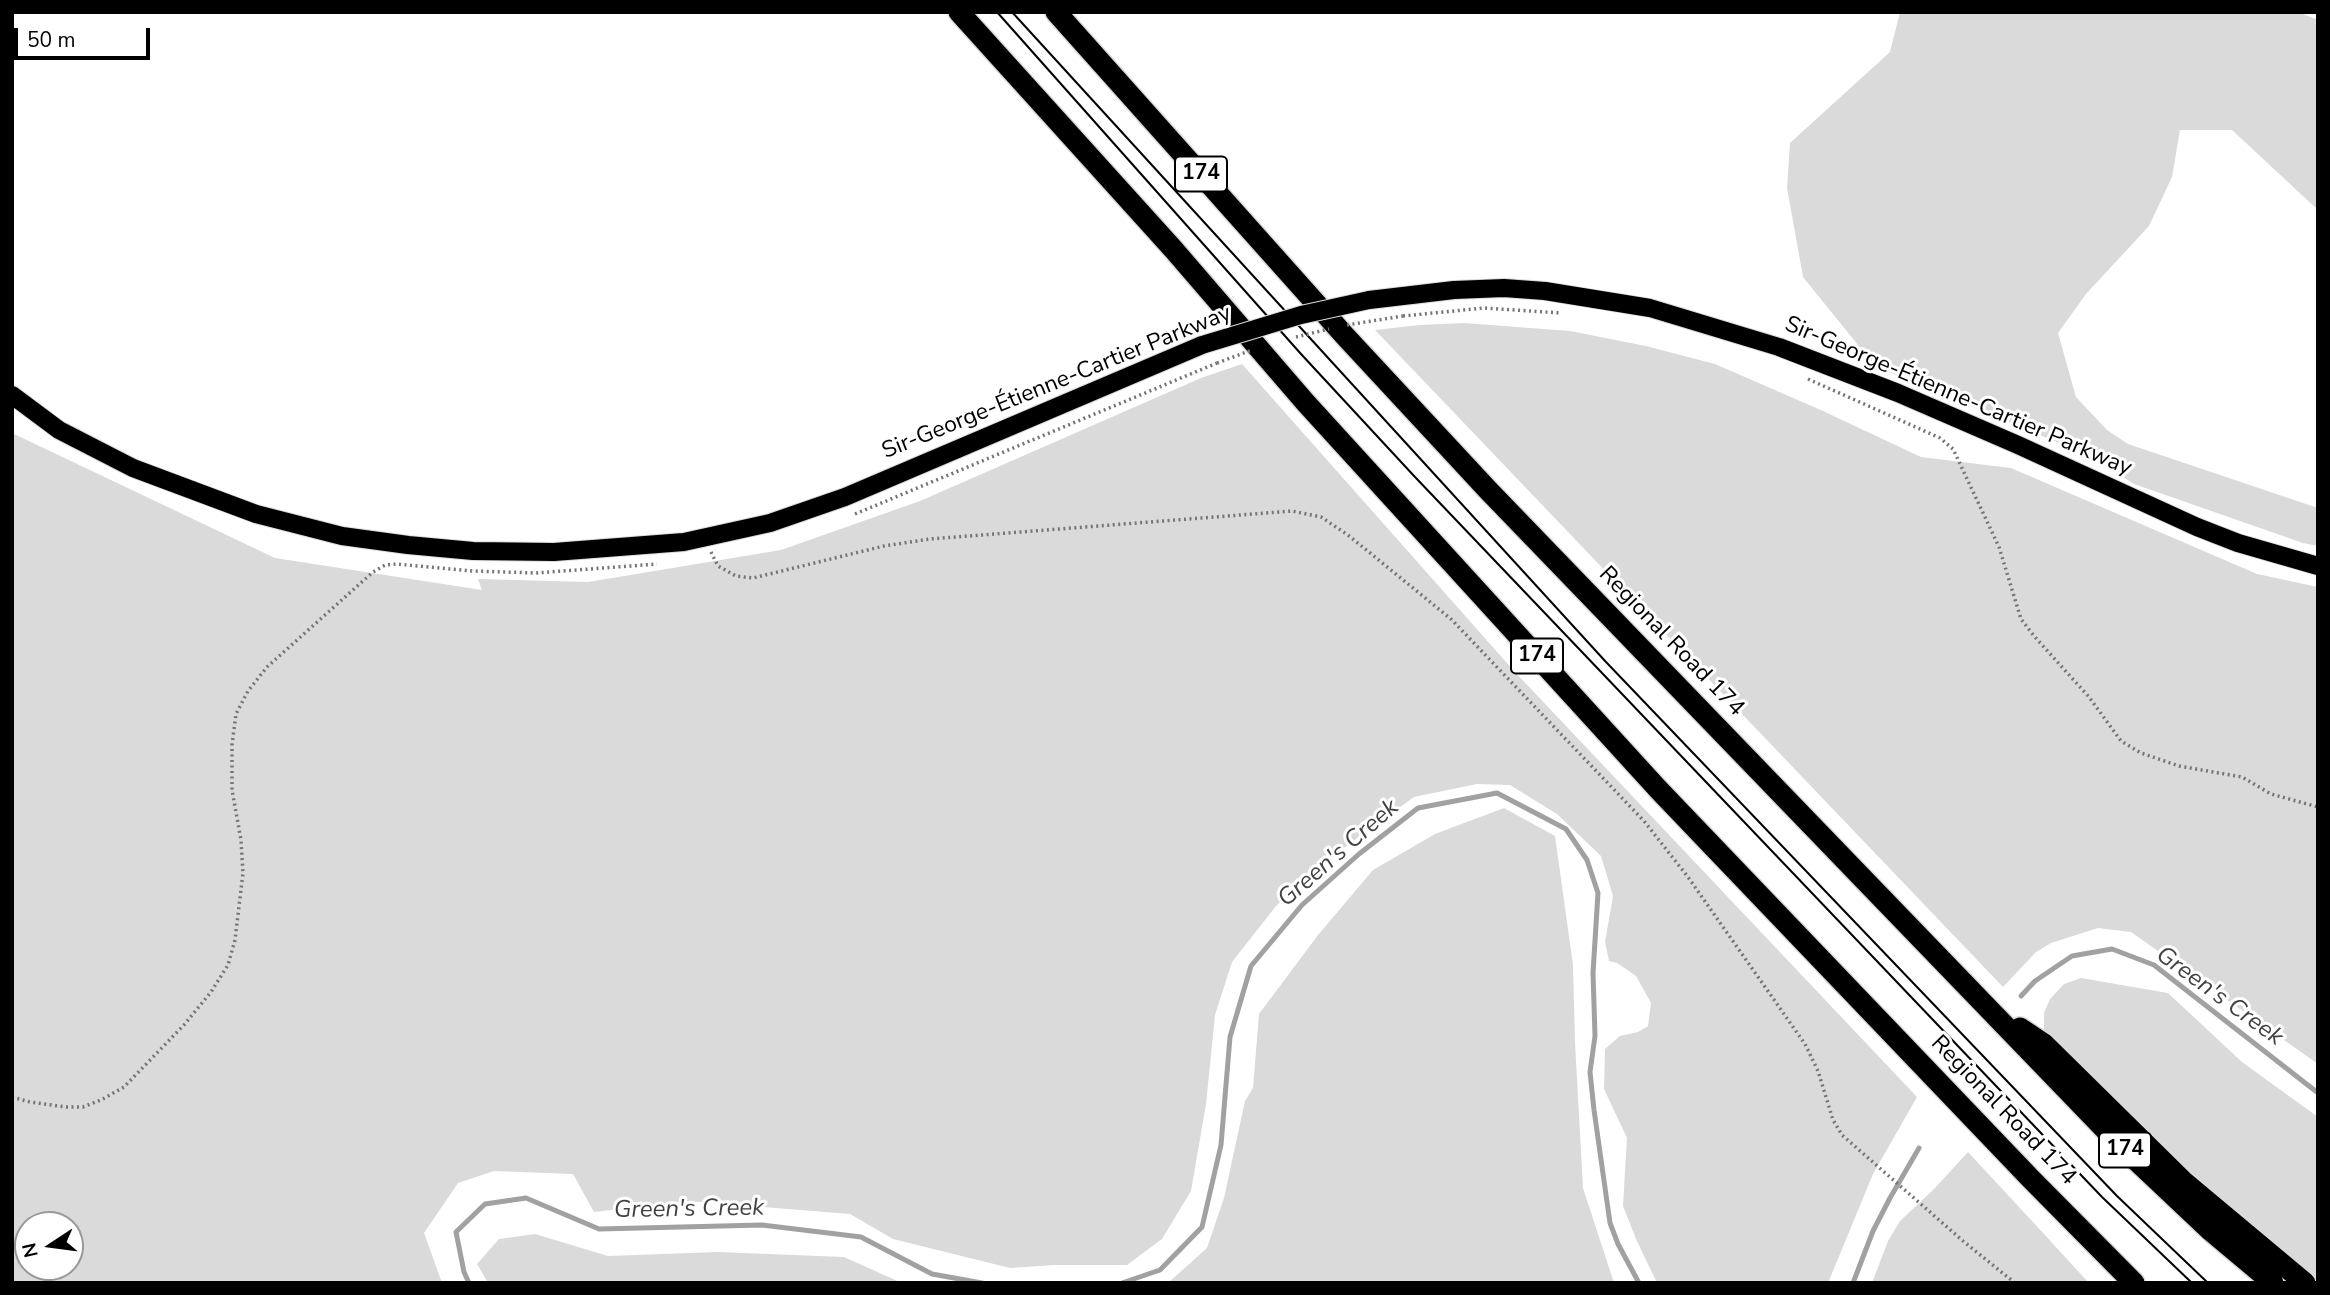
<!DOCTYPE html>
<html>
<head>
<meta charset="utf-8">
<style>
	body { margin:0 }
	#map { position:relative; width:2330px; height:1295px; overflow:hidden; background:#fff; font-family:"Nunito Sans",sans-serif }
	canvas { display:block }
	.frame { position:absolute; inset:0; border:14px solid #000; pointer-events:none }
	.north { position:absolute; left:14px; top:1211px; width:70px; height:70px; box-sizing:border-box; background:#fff; border:2px solid #999; border-radius:50%; rotate:257deg; font-size:19px; font-weight:700; line-height:28px; text-align:center; color:#000 }
	.north::after { content:''; display:block; margin:auto; width:24px; height:32px; background:#000; clip-path:polygon(50% 0,100% 100%,50% 72%,0 100%) }
	.scale { position:absolute; left:14px; top:28px; width:136px; height:32px; box-sizing:border-box; border:4px solid #000; border-top:0; padding-left:9px; font-size:21px; line-height:24px; white-space:nowrap; color:#000; -webkit-text-stroke:5px #fff; paint-order:stroke }
</style>
</head>
<body>
<div id="map">
<canvas width="2330" height="1295"></canvas>
<div class="frame"></div>
<div class="north">N</div>
<div class="scale">50 m</div>
</div>
<script>
const context = document.querySelector('canvas').getContext('2d');
context.lineJoin = 'round';
function paint(path, color) {
  context.fillStyle = color;
  context.fill(path, 'evenodd');
}
function toPath(rows) {
  const path = new Path2D();
  for (const r of rows) {
    path.moveTo(r[0], r[1]);
    for (let i = 2; i < r.length; i += 2) path.lineTo(r[i], r[i + 1]);
  }
  return path;
}
function strokePath(path, color, width, dash) {
  context.strokeStyle = color;
  context.lineWidth = width;
  context.lineCap = dash ? 'butt' : 'round';
  context.setLineDash(dash || []);
  context.stroke(path);
}
function label(font, color, halo, rows, align = 'center') {
  context.font = font + ' "Nunito Sans",sans-serif';
  context.lineWidth = 6;
  context.setLineDash([]);
  context.textBaseline = 'middle';
  context.strokeStyle = halo;
  context.fillStyle = color;
  for (const [text, x, y, turn = 0] of rows) {
    context.save();
    context.translate(x, y);
    context.rotate((+turn || 0) * Math.PI / 180);
    context.textAlign = isNaN(turn) ? turn : align;
    if (halo) context.strokeText(text, 0, 0);
    context.fillText(text, 0, 0);
    context.restore();
  }
}
const green = toPath([
	[1900,12,2298,12,2318,20,2318,210,2232,130,2180,130,2172,177,2149,226,2086,294,2058,333,2076,397,2107,430,2128,444,2318,508,2318,546,2303,543,2134,484,2090,456,1875,366,1803,277,1787,188,1790,143,1890,52],
	[1464,323,1570,331,1646,346,1715,364,1823,411,1921,457,2011,468,2257,574,2318,587,2318,1064,2131,932,2098,928,2051,943,2036,952,2003,987,1375,330,1420,325],
	[1242,364,1514,671,1917,1097,1873,1174,1828,1283,1657,1283,1636,1239,1623,1206,1627,1138,1604,1089,1605,1049,1620,1036,1638,1032,1648,1026,1651,1003,1636,976,1617,963,1609,961,1605,942,1613,896,1601,856,1557,814,1510,785,1477,784,1414,797,1331,857,1276,906,1232,962,1215,1015,1206,1104,1191,1191,1162,1239,1127,1265,1054,1265,1010,1268,893,1239,850,1214,688,1201,594,1212,573,1174,494,1171,458,1183,424,1233,442,1283,12,1283,12,433,275,558,482,590,478,579,588,582,781,550,920,501,1201,378],
	[28,1225,70,1225,70,1267,28,1267],
	[1504,808,1555,836,1573,965,1575,1043,1583,1188,1614,1283,1168,1283,1207,1248,1224,1198,1245,1101,1253,1088,1259,1014,1318,935,1373,870,1435,834],
	[2081,978,2168,993,2242,1062,2318,1117,2318,1279,2201,1185,2123,1111,2044,1030,2044,1013,2050,999,2064,984],
	[1968,1152,2044,1234,2089,1283,1872,1283,1888,1241,1900,1221,1934,1189],
	[535,1234,608,1256,717,1252,844,1257,902,1283,488,1283,477,1264,499,1239]
]);
const stream = toPath([
	[2021,996,2035,981,2072,956,2112,949,2154,965,2318,1093],
	[469,1283,464,1272,456,1232,485,1204,526,1198,599,1229,762,1225,861,1237,932,1274,982,1283],
	[1122,1283,1160,1270,1202,1227,1221,1145,1230,1037,1251,966,1302,905,1359,854,1418,808,1497,793,1566,829,1587,860,1598,893,1593,973,1595,1036,1590,1072,1594,1110,1610,1223,1618,1244,1639,1283],
	[1853,1283,1873,1231,1890,1198,1919,1148]
]);
const path = toPath([
	[1403,316,1484,308,1561,313],
	[1808,379,1940,438,1953,449,1999,547,2021,619,2034,636,2089,697,2121,741,2141,753,2179,766,2242,777,2271,794,2318,807],
	[855,514,1217,363],
	[711,552,718,566,736,576,753,578,884,546,930,539,1292,511,1321,517,1348,535,1451,619,1644,821,1688,877,1805,1044,1818,1071,1833,1120,1842,1135,1963,1241,2015,1283],
	[12,1097,30,1102,66,1107,83,1107,101,1100,124,1087,184,1025,211,992,228,965,235,940,243,873,241,840,232,790,232,745,236,714,248,691,267,667,373,572,385,565,397,564,473,571,536,573,657,564]
]);
const major = toPath([
	[1369,300,1454,290,1504,288,1545,291,1650,308,1779,347,1898,393,2018,445,2197,527,2238,543,2318,566],
	[12,395,59,430,133,468,256,514,342,536,408,545,473,551,554,552,684,542,770,523,845,497,1202,345]
]);
const highway = toPath([
	[959,12,1174,250,1305,402,1658,789,2031,1179,2134,1283],
	[1056,12,1345,336,1488,490,2122,1147,2211,1231,2273,1283],
	[2020,1028,2044,1044,2183,1181,2305,1283]
]);
const tram = toPath([
	[997,12,1301,354,1415,477,2102,1197,2192,1283],
	[1012,12,1606,662,2117,1196,2208,1283]
]);
const pathBridge = toPath([
	[1347,325,1403,316],
	[1296,337,1329,329],
	[1217,363,1252,350]
]);
const majorBridge = toPath([
	[1202,345,1301,315,1369,300]
]);
const shields = [
	[1201,174,52],
	[1537,656,52],
	[2125,1150,52]
];
const shieldNames = [
	["174",1201,174],
	["174",1537,656],
	["174",2125,1150]
];
const streetNames = [
	["Sir-George-Étienne-Cartier Parkway",1057,383,-22],
	["Sir-George-Étienne-Cartier Parkway",1958,397,23],
	["Regional Road 174",1671,642,46],
	["Regional Road 174",2003,1111,46]
];
const waterNames = [
	["Green's Creek",1339,854,-41],
	["Green's Creek",2219,997,36],
	["Green's Creek",689,1210,-1]
];
paint(green, '#dadada');
strokePath(stream, '#a1a1a1', 5);
strokePath(major, '#dbdbdb', 20);
strokePath(highway, '#dbdbdb', 24);
strokePath(path, '#757575', 3.5, [2, 3.5]);
strokePath(major, '#000', 18);
strokePath(highway, '#000', 21);
strokePath(tram, '#000', 2);
strokePath(majorBridge, '#dbdbdb', 20, []);
strokePath(pathBridge, '#757575', 3.5, [2, 3.5]);
strokePath(majorBridge, '#000', 18);
for (const [x, y, w] of shields) {
  const box = new Path2D();
  box.roundRect(x - w / 2, y - 17.5, w, 35, 5);
  context.fillStyle = '#fff';
  context.fill(box);
  strokePath(box, '#000', 2);
}
label('bold 21px', '#000', null, shieldNames);
label('23px', '#000', '#fff', streetNames);
label('italic 24px', '#424242', '#fff', waterNames);
</script>
</body>
</html>
